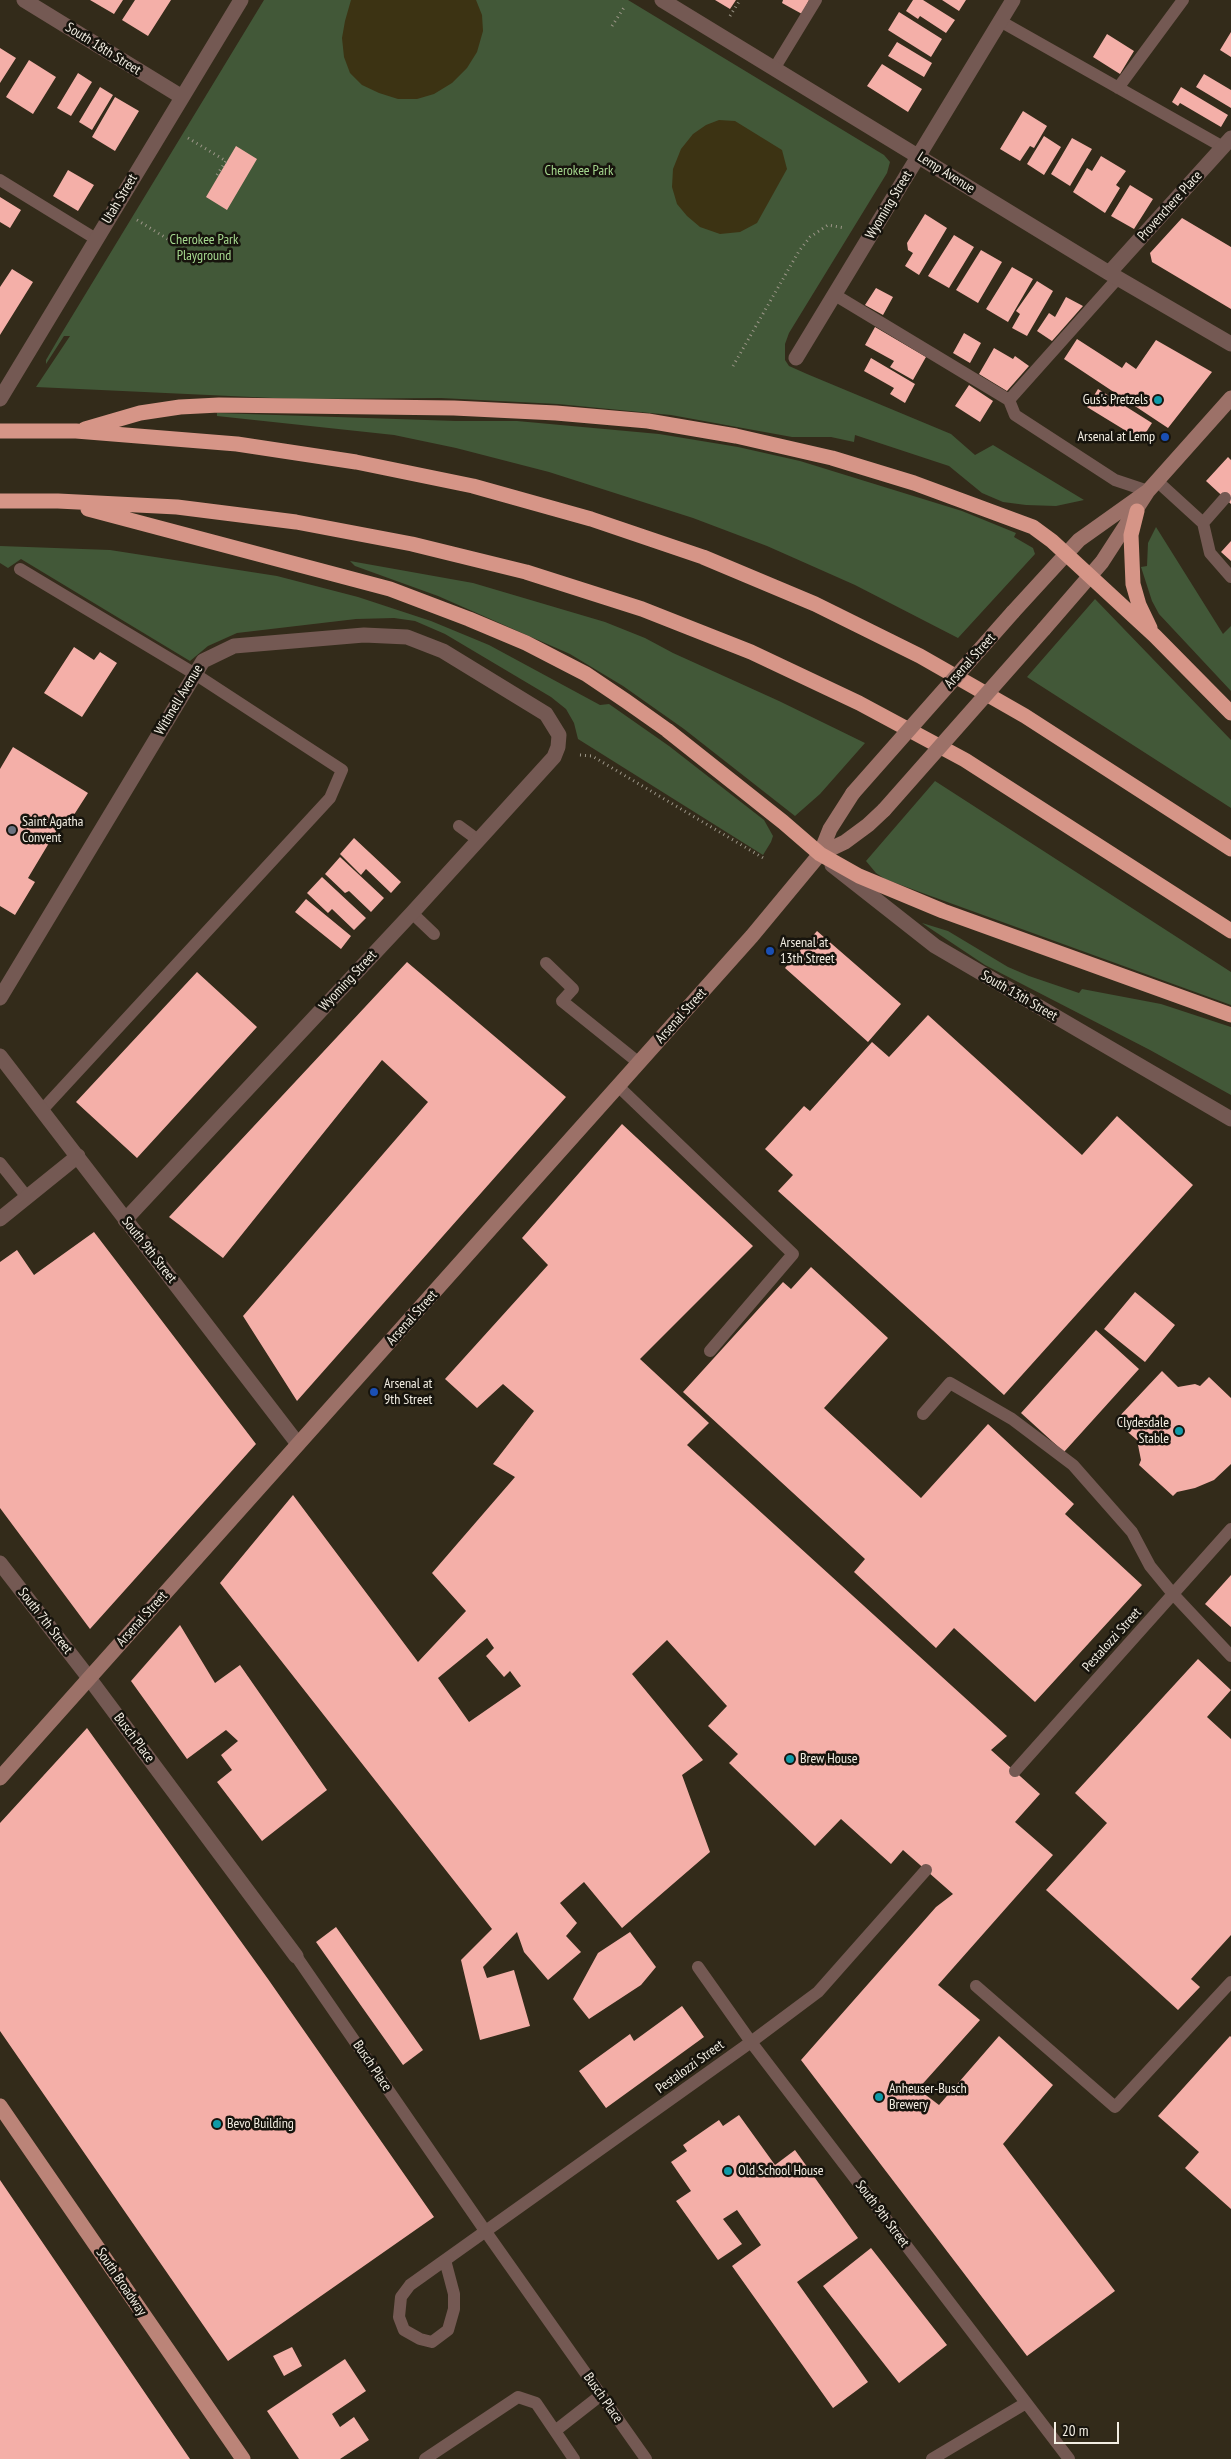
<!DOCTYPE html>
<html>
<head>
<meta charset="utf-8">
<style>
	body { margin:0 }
	#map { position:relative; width:1231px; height:2459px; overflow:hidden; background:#332b1a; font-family:"PT Sans Narrow",sans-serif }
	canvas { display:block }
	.scale { position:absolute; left:1054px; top:2422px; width:65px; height:22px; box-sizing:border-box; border:2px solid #f3eee3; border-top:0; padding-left:6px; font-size:15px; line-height:18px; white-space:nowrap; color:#f3eee3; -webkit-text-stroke:4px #17140d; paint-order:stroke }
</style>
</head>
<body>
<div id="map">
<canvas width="1231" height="2459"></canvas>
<div class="scale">20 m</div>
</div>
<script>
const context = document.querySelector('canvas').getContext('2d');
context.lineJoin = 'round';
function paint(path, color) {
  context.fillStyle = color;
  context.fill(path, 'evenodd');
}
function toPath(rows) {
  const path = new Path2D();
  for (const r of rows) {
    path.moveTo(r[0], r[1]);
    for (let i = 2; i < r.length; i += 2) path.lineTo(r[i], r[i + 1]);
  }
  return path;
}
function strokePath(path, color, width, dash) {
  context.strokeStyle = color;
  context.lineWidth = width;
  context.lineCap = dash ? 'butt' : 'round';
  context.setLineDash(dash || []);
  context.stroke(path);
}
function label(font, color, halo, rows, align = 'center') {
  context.font = font + ' "PT Sans Narrow",sans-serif';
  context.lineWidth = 5;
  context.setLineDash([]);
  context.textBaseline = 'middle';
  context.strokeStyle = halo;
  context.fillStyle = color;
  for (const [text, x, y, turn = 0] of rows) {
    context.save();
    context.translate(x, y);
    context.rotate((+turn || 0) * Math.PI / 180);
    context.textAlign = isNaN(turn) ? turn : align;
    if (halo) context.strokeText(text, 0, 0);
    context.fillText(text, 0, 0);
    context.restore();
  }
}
const green = toPath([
	[264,0,628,0,884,155,890,162,887,173,789,333,785,344,785,360,789,366,807,374,951,434,975,455,993,445,1084,500,1056,506,1026,505,1003,502,982,493,949,466,855,435,854,442,831,437,792,437,671,415,558,404,441,398,295,399,36,387,70,336,64,336,46,364,46,360,60,336],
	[217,413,456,421,517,421,659,434,738,447,800,461,962,511,1016,533,1014,537,1033,548,1035,554,958,638,855,585,767,546,693,518,549,472,456,448,394,435,217,416],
	[1156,527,1223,634,1231,626,1231,691,1159,614,1152,601,1141,567,1147,566,1148,543],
	[0,546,110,550,277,576,358,597,431,621,489,645,600,705,609,704,669,746,764,820,773,836,771,842,763,855,578,739,574,723,566,709,551,697,445,634,415,621,394,618,356,619,237,633,208,646,190,661,21,559,8,568,0,563],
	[350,561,473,583,605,622,645,638,673,653,779,701,865,743,820,794,795,816,684,729,623,686,570,654,438,596,355,566],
	[1095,599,1231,740,1231,808,1027,677],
	[935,781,1231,972,1231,1005,928,895,885,879,876,873,866,861],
	[922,923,948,931,1008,967,1029,976,1079,993,1082,989,1161,1004,1231,1027,1231,1095,1150,1050,985,965]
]);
const sand = toPath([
	[351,0,476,0,482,15,483,31,477,52,467,68,452,83,434,94,417,99,398,99,379,93,362,85,350,73,344,57,342,38,345,21],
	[719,120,735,121,782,150,787,169,757,223,740,232,720,234,700,227,687,216,677,204,672,187,673,169,681,149,693,134,706,125]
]);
const building = toPath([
	[90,0,123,0,114,14],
	[135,0,171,0,148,36,122,20],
	[715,0,736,0,730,9],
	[783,0,809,0,802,14,782,3],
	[913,0,923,0,955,20,946,33,920,16,918,19,906,11],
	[942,0,966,0,959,11],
	[899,12,942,39,931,57,888,30],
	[1231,32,1231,57,1220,50],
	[1107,34,1134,51,1120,74,1093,57],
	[897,42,932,63,924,77,888,56],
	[0,48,16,58,0,83],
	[29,60,56,77,33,114,6,97],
	[882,64,922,89,908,112,867,86],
	[78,73,92,82,71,116,57,108],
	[1204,74,1231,90,1231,108,1196,87],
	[100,87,113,95,92,130,79,122],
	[1181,87,1228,115,1221,127,1180,103,1178,106,1172,102],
	[115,97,139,111,115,151,92,137],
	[1023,111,1047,126,1034,148,1030,146,1020,161,1000,149],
	[1044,136,1061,147,1044,175,1027,164],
	[1072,138,1092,149,1070,186,1051,174],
	[236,146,257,159,227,210,206,197],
	[1101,156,1126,171,1116,185,1120,188,1105,213,1073,192,1087,168,1092,171],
	[68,170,94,185,78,211,53,196],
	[1130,185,1153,199,1134,229,1111,216],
	[0,197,21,210,10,228,0,222],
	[925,214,947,228,919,275,905,266,913,253,908,250,907,243],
	[1182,218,1231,247,1231,309,1152,262,1150,253],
	[954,235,974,247,949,288,928,276],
	[981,250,1002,262,978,303,956,290],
	[1012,267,1033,279,1008,322,986,309],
	[12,269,33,282,0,335,0,287],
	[1037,281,1053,291,1027,336,1012,328,1020,314,1016,311],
	[876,288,893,297,883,315,865,305],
	[1066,297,1083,306,1052,341,1037,331,1049,313,1055,317],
	[875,327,926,357,913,380,890,367,894,361,865,345],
	[964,333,981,343,970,363,953,353],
	[1077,339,1122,368,1126,362,1136,369,1156,340,1212,372,1168,428,1064,359],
	[994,348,1013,359,1015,356,1029,366,1007,391,979,374],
	[871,358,915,384,905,403,890,394,894,388,864,371],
	[969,385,993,401,980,422,955,406],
	[1098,389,1152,423,1141,440,1087,407],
	[1228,457,1231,460,1231,504,1206,481],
	[1231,541,1231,561,1221,552],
	[74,647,94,660,100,652,117,663,82,717,44,693],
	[13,747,88,793,70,821,64,818,28,878,35,882,15,915,0,906,0,769],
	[354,838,401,882,391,893,366,869,361,875,340,854],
	[340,857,384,898,371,912,349,891,345,893,325,874],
	[322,877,366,918,354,930,332,909,328,913,307,893],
	[306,899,351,936,341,949,295,912],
	[817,931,901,1004,868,1042,785,968],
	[407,962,566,1097,297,1401,243,1316,428,1102,382,1060,223,1258,169,1217],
	[197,972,257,1027,137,1158,76,1102],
	[928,1015,1082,1155,1117,1116,1193,1185,1004,1395,778,1191,793,1175,765,1149,804,1106,810,1111,872,1042,889,1057],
	[622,1124,753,1246,640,1359,709,1423,687,1445,1007,1736,991,1750,1040,1794,1015,1822,1053,1855,938,1985,980,2020,918,2089,939,2105,999,2036,1053,2085,1003,2144,1115,2291,1027,2356,801,2060,936,1907,953,1894,903,1850,891,1864,841,1819,815,1846,729,1763,738,1754,708,1726,727,1706,667,1640,632,1674,703,1760,682,1775,710,1852,622,1928,584,1882,560,1903,577,1923,566,1936,581,1952,548,1980,524,1952,517,1932,483,1967,487,1978,514,1970,530,2026,480,2040,461,1960,492,1929,220,1583,293,1495,418,1662,466,1611,432,1573,515,1477,493,1464,534,1411,503,1384,477,1408,445,1379,548,1265,522,1238],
	[487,1638,494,1648,486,1656,504,1677,510,1671,521,1686,469,1722,438,1678],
	[94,1232,256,1444,90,1629,0,1508,0,1262,17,1250,34,1275],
	[811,1267,888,1338,824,1408,921,1498,988,1424,1074,1504,1065,1514,1142,1585,1035,1702,954,1628,936,1648,854,1572,865,1559,683,1392,783,1282,791,1289],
	[1135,1292,1175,1325,1145,1362,1104,1329],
	[1096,1330,1139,1369,1064,1452,1021,1413],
	[1162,1371,1178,1387,1195,1384,1200,1386,1209,1377,1231,1398,1231,1464,1214,1480,1195,1488,1177,1492,1173,1496,1139,1465,1141,1460,1137,1440,1115,1421],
	[1231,1575,1231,1627,1205,1604],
	[180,1625,215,1683,240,1665,327,1790,262,1841,217,1782,232,1770,221,1755,238,1741,226,1730,187,1759,131,1681],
	[1198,1659,1231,1690,1207,1717,1231,1739,1231,1935,1191,1979,1200,1987,1178,2010,1046,1890,1107,1823,1075,1793],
	[87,1728,268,1979,434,2217,228,2361,0,2031,0,1823],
	[336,1927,423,2050,403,2065,316,1942],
	[630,1932,656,1967,641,1985,589,2019,573,1999,598,1953],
	[682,2006,704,2037,606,2108,579,2071,630,2034,634,2041],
	[1230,2036,1231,2037,1231,2209,1185,2168,1199,2152,1158,2116],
	[739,2115,775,2165,795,2150,858,2238,797,2282,868,2382,833,2408,732,2266,761,2245,737,2210,723,2219,742,2244,718,2260,676,2201,691,2191,671,2162,687,2151,683,2145,719,2120,723,2126],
	[0,2180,190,2459,0,2459],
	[871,2248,947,2345,899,2383,823,2286],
	[292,2347,302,2366,284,2376,273,2356],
	[345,2359,366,2391,332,2414,340,2427,354,2417,369,2440,340,2459,299,2459,267,2411]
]);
const path = toPath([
	[730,16,740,0],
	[612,26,625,6],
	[188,138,226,161,217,175],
	[137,220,179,246],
	[733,366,799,251,810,237,828,225,845,228],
	[580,755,592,756,765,859]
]);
const lane = toPath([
	[1000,21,1223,147],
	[774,69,816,0],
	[1118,88,1183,0],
	[0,180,96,239],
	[835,295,1009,400,1118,278],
	[1009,400,1015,415,1115,480,1148,491],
	[1157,481,1203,523,1210,553,1231,577],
	[1203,523,1225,498],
	[20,569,195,674,342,770,330,798,43,1109],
	[459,826,478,840],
	[412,913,434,934],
	[546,963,573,989,562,1001,639,1063],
	[619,1087,793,1254,710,1351],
	[0,1163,27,1197],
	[923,1414,950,1383,1012,1419,1073,1465,1132,1532,1150,1566,1173,1594,1231,1656],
	[1015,1771,1231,1529],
	[296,1956,486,2232,646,2459],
	[698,1967,751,2042,1069,2459],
	[976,1986,1115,2107,1231,1982],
	[445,2260,454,2294,454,2309,448,2330,432,2342,420,2339,404,2330,399,2317,401,2297,410,2285,751,2042,818,1992,926,1870],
	[555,2431,601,2395],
	[425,2459,518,2397,536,2403,574,2459],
	[932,2459,1026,2403]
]);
const street = toPath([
	[24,0,182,97],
	[662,0,1109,273,1231,344],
	[1109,273,1231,138],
	[796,358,1013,0],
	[0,399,241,0],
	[832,865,935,946,1231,1119],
	[0,998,203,661,234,646,364,635,407,637,443,651,546,714,559,735,558,747,554,757,412,913,125,1220],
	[0,1056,298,1444],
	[0,1219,78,1156],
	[0,1563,89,1678,296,1956]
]);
const secondary = toPath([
	[1013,612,1079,540,1145,493],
	[1044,629,1102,562,1148,491,1231,398],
	[820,854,845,842,868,825,884,810],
	[0,1778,752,936,820,854,830,829,853,793]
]);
const primary = toPath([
	[0,2106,243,2459]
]);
const highway = toPath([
	[85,429,140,413,180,407,219,405,454,408,556,413,648,421,736,436,832,458,914,483,1033,527,1052,541,1155,636,1231,713],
	[0,431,76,431,237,444,356,462,473,486,591,519,703,557,815,604,920,656,1025,716,1231,849],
	[0,501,58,501,177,507,296,522,412,544,526,572,642,609,751,652,859,703,965,760,1231,931],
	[88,509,390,589,469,619,526,643,586,674,626,701,667,730,783,822,820,854,859,876,943,911,1231,1015],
	[1137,511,1131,535,1133,584,1139,605,1150,628]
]);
const secondaryBridge = toPath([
	[853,793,1013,612],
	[884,810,1044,629]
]);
const markers = [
	[1158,400,5,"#0f9aa8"],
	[1165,437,5,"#1a4fb4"],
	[12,830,5,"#6b7280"],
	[770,951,5,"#1a4fb4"],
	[374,1392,5,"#1a4fb4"],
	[1179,1431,5,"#0f9aa8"],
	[790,1759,5,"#0f9aa8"],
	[879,2097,5,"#0f9aa8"],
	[217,2124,5,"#0f9aa8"],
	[728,2171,5,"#0f9aa8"]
];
const streetNames = [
	["South 18th Street",103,49,32],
	["Lemp Avenue",946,173,32],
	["Utah Street",120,199,-59],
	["Wyoming Street",889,205,-59],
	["Provenchere Place",1170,206,-48],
	["Arsenal Street",970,661,-48],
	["Withnell Avenue",179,700,-59],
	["Wyoming Street",348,981,-47],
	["South 13th Street",1019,996,30],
	["Arsenal Street",681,1016,-48],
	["South 9th Street",149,1250,52],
	["Arsenal Street",412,1318,-48],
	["Arsenal Street",142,1619,-48],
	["South 7th Street",45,1621,52],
	["Pestalozzi Street",1112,1640,-48],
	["Busch Place",134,1738,53],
	["Busch Place",372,2066,56],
	["Pestalozzi Street",690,2067,-36],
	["South 9th Street",882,2214,53],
	["South Broadway",121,2282,56],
	["Busch Place",603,2398,55]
];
const parkNames = [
	["Cherokee Park",579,171],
	["Cherokee Park",204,240],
	["Playground",204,256]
];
const poiNames = [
	["Gus's Pretzels",1148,400,"right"],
	["Arsenal at Lemp",1155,437,"right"],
	["Saint Agatha",22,822],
	["Convent",22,838],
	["Arsenal at",780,943],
	["13th Street",780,959],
	["Arsenal at",384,1384],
	["9th Street",384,1400],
	["Clydesdale",1169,1423,"right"],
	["Stable",1169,1439,"right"],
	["Brew House",800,1759],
	["Anheuser-Busch",889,2089],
	["Brewery",889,2105],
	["Bevo Building",227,2124],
	["Old School House",738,2171]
];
paint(green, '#425838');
paint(sand, '#3c3313');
paint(building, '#f4afa8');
strokePath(path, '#9c9688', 3, [1, 4]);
strokePath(lane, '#745953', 12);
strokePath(street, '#745953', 15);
strokePath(secondary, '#9c7168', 15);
strokePath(primary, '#bb8478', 15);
strokePath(highway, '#d69587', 15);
strokePath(secondaryBridge, '#9c7168', 15);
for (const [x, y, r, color] of markers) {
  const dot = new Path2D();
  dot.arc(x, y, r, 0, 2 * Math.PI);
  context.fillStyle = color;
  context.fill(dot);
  strokePath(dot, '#17140d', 2);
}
label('14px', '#f3eee3', '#17140d', streetNames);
label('14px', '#a6d98f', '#17140d', parkNames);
label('14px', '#f3eee3', '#17140d', poiNames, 'left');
</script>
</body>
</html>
